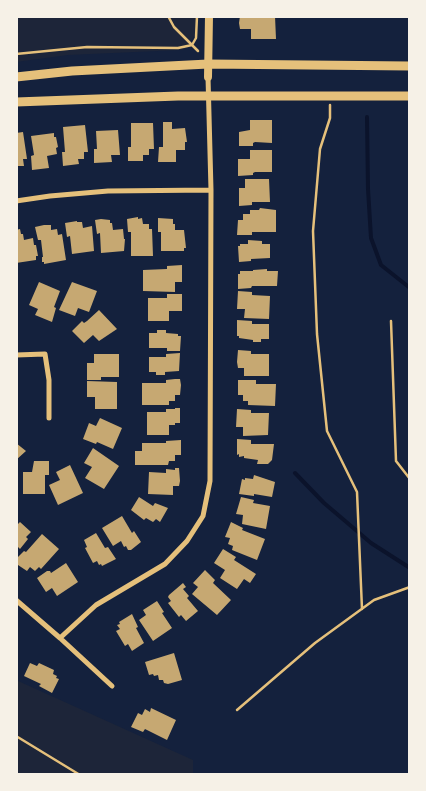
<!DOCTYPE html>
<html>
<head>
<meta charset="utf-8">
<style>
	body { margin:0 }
	#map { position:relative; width:426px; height:791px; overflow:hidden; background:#14213d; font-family:"Varela Round",sans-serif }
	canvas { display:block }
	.frame { position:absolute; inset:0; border:18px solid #f6f1e7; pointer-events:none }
</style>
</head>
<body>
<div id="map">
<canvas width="426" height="791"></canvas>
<div class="frame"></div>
</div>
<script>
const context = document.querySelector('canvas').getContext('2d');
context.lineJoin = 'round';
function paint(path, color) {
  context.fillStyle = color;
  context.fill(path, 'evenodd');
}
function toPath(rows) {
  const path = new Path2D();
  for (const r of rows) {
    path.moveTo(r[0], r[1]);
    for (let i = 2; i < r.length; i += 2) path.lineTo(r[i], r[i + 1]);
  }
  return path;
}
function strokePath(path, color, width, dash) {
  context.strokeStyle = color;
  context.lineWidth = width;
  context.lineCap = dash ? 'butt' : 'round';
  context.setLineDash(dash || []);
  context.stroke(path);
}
const green = toPath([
	[16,16,195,16,195,35,185,49,180,50,68,55,16,62],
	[16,680,193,760,193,775,16,775]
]);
const stream = toPath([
	[367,117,368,189,371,238,381,265,410,288],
	[295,473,324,503,371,543,410,568]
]);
const building = toPath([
	[275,16,276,39,251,39,251,29,240,29,239,23,240,16],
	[250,120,272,120,272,143,255,142,253,143,253,146,239,146,239,132,250,130],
	[163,122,172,122,172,129,185,128,187,142,185,142,185,150,176,150,176,162,158,162,159,147,163,147],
	[131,123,153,123,154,149,149,149,149,155,143,155,143,161,128,161,128,147,131,147],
	[85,125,88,152,84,152,84,159,78,159,79,164,63,166,62,152,65,152,63,127],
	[118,130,120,155,111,155,112,162,94,163,94,149,97,149,96,131],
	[23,132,27,159,23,159,24,166,18,166,18,171,16,171,16,133],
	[54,133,54,137,56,137,58,147,56,148,57,154,47,156,49,168,32,170,31,156,34,155,31,136],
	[250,150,272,150,272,172,255,172,253,173,253,175,238,176,238,159,250,159],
	[245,179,269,179,270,202,252,202,252,205,239,206,239,188,245,188],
	[260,208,276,210,276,232,252,232,252,235,237,235,238,220,243,220,243,214,250,214,250,210,259,210],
	[138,217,138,219,142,218,143,224,149,224,149,229,152,229,153,256,131,256,131,232,128,232,127,219],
	[158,218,173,219,173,224,175,224,175,230,184,230,186,248,184,248,184,251,161,251,161,232,158,232],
	[101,219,110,220,110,223,112,223,113,230,123,229,124,239,125,239,124,251,101,253,100,233,97,234,95,220],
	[77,221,77,222,82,222,83,228,92,226,94,251,72,254,70,236,67,237,65,223],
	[44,225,51,225,51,230,57,229,58,235,62,234,66,260,44,264,44,262,42,262,42,257,43,257,41,240,38,240,35,227],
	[20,229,21,234,23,234,24,240,33,238,34,245,36,245,38,256,36,256,36,260,16,263,16,230],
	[248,240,262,241,262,244,270,244,270,258,251,259,251,261,239,262,238,246,240,246,240,244,248,244],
	[182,265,182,282,175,282,175,292,143,291,143,270,167,269,167,266],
	[267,269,267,271,278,271,277,286,252,286,251,288,238,289,238,274,240,274,240,271,253,271,253,270],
	[39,282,60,291,54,307,56,308,52,322,35,315,38,309,29,305],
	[72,282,97,291,89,312,78,308,75,316,59,310],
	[238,291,252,292,252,295,270,296,269,319,244,318,245,309,237,309],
	[167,294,182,294,182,311,169,311,169,321,148,321,148,298,167,298],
	[99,310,117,329,99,341,93,335,84,343,72,331,82,321,84,323,87,321],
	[237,320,252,321,252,324,269,324,269,339,261,339,261,342,253,342,253,340,239,338,239,336,237,336],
	[157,330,166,330,166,333,178,334,178,336,181,336,180,351,167,351,167,348,149,348,149,333,157,333],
	[238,350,251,351,251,354,269,354,269,376,244,376,244,368,238,368,237,362],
	[180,353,179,371,165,372,165,375,156,375,156,372,149,372,149,357,166,357,166,354],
	[94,354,119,354,119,377,101,377,101,380,87,380,87,363,94,363],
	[175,379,180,379,181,385,180,395,175,395,175,401,169,401,169,405,142,405,142,383,166,383,166,380],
	[238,380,256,380,256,384,276,384,275,406,248,405,248,401,243,401,243,395,238,395],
	[87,381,117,382,117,409,95,409,95,397,87,397],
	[175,408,180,408,180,423,175,423,175,425,169,425,169,435,147,435,147,412,166,412,166,409,175,409],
	[237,409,251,410,251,413,269,413,268,435,243,436,243,427,236,427],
	[100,418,122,428,113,449,97,442,96,444,83,439,89,423,96,426],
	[237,439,251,440,251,444,274,444,272,460,268,464,257,464,258,460,244,458,244,456,239,457,239,454,237,455],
	[181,440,181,455,175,455,175,461,169,461,168,465,135,465,135,451,142,451,142,443,166,443,166,441],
	[16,443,26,451,16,460],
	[93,448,119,466,104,489,85,478,92,467,84,463],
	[34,461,49,461,49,475,45,475,45,494,23,494,23,472,32,472],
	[70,465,83,493,58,505,49,485,60,480,56,472],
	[175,468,179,468,180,481,179,486,173,486,173,495,148,494,149,472,166,473,166,469,175,470],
	[254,475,275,482,272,497,254,494,254,496,239,494,242,479,245,480,245,478,253,479],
	[139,497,153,506,155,503,168,508,160,522,156,519,153,522,146,518,144,520,131,510],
	[241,497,254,500,253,503,270,506,266,529,242,524,243,515,236,514],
	[122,516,132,533,134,531,141,542,131,550,128,550,126,546,124,547,121,541,113,546,102,528],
	[20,522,31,532,26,537,28,539,20,549,18,547,16,549,16,526],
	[231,522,243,528,242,530,265,539,257,560,232,550,233,546,228,544,230,538,225,537],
	[96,533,105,548,108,547,116,559,102,566,101,564,99,565,97,561,93,563,85,548,87,547,84,540],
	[42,534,59,549,41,569,39,567,35,571,30,567,27,571,18,565,16,559,24,551,26,552],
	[223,549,236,557,234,560,256,574,250,583,244,579,237,589,220,578,225,570,214,563],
	[66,563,78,582,57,596,52,588,46,592,37,578,47,571,50,571,51,573],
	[205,570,215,580,213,583,231,600,217,615,192,594,198,587,193,583],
	[183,583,186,587,183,589,189,596,187,598,198,611,186,621,181,615,179,617,168,603,171,601,168,597,169,595],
	[157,601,164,612,162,613,172,628,153,641,139,620,146,615,143,610],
	[132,614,138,627,136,628,144,643,132,651,128,644,125,646,116,631,120,629,117,625,120,624,119,622],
	[174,653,182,680,168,684,164,683,163,680,159,680,158,675,154,676,153,674,149,675,145,662],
	[30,663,37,666,39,663,54,670,53,674,57,676,56,678,59,679,52,693,39,686,41,684,24,676],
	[151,708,176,720,167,740,145,729,143,732,131,727,138,713,142,715,145,709,150,712]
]);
const path = toPath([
	[168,16,174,27,198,51],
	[16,54,87,47,178,48,192,45,196,38,197,16],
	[330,105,330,118,320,149,313,231,317,334,327,431,357,492,362,609],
	[391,321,396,461,410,479],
	[237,710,315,643,374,600,410,587],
	[16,736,80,775]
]);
const minor = toPath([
	[16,201,50,196,108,191,211,190],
	[16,355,45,354,49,380,49,418],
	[16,600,60,638,112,686],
	[60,638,96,605,165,564,187,541,203,516,210,481,211,190,208,77]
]);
const tertiary = toPath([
	[208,77,209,16]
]);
const secondary = toPath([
	[16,77,72,71,208,64,410,66],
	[16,102,178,96,410,96]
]);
paint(green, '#1d2539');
strokePath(stream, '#0b132b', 4);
paint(building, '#c6a872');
strokePath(path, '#e5c07b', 2.5);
strokePath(minor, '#e5c07b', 5);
strokePath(tertiary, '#e5c07b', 8);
strokePath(secondary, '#e5c07b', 9);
</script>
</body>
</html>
